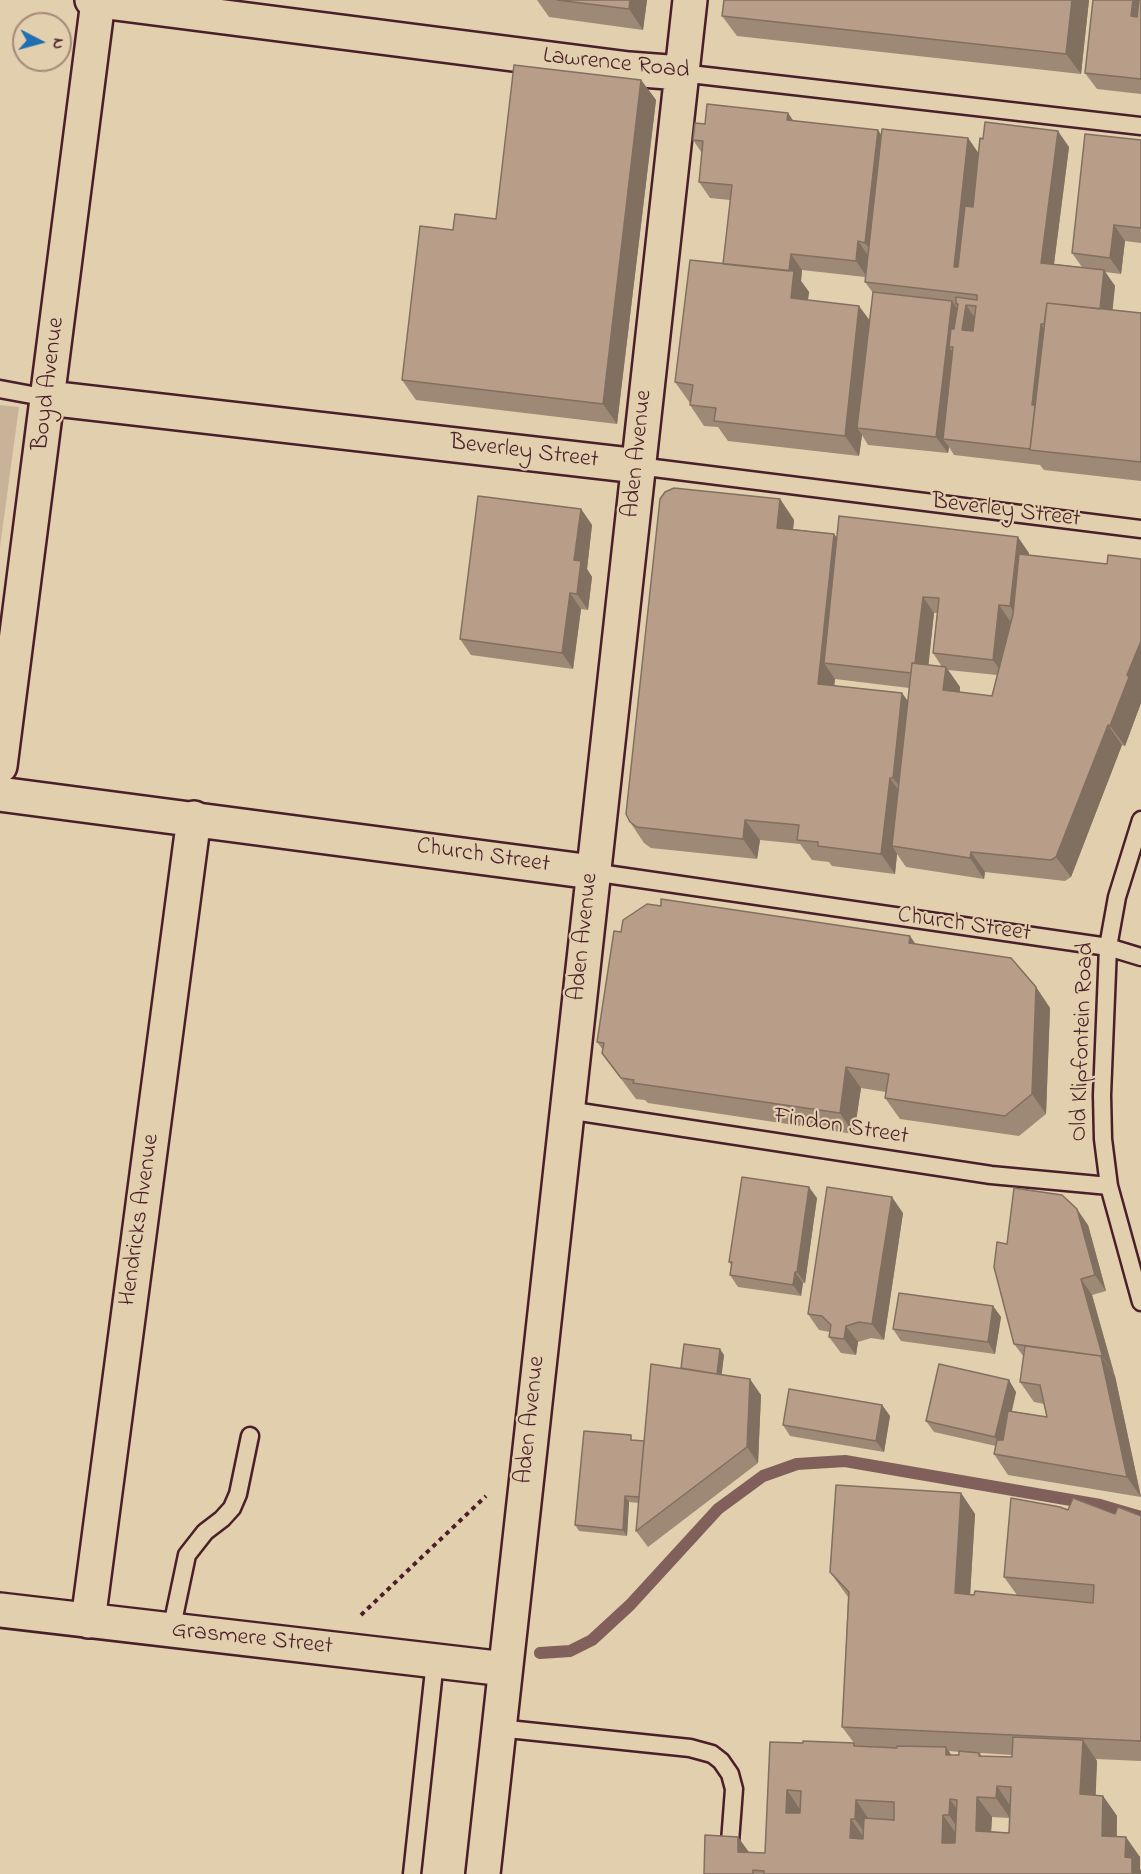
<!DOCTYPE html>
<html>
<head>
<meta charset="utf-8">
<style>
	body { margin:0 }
	#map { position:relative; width:1141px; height:1874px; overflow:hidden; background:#e2cfad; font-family:"Indie Flower",sans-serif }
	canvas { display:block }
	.north { position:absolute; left:12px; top:12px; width:60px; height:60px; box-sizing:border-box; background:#e2cfad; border:2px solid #a58979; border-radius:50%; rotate:96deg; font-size:16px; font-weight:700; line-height:24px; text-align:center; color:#4a1f2b }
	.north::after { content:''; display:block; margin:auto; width:21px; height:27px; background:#1f6fb2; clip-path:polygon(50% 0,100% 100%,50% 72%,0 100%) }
</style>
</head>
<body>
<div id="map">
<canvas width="1141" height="1874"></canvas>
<div class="north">N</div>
</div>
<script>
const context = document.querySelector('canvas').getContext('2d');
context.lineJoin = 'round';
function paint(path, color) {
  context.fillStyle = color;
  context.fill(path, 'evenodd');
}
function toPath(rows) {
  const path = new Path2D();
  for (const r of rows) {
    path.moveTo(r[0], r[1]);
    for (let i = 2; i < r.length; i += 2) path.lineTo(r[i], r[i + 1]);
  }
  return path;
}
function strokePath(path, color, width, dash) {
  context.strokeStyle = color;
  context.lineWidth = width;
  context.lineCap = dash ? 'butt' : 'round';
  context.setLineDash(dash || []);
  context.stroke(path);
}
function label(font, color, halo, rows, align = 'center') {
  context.font = font + ' "Indie Flower",sans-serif';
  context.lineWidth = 4.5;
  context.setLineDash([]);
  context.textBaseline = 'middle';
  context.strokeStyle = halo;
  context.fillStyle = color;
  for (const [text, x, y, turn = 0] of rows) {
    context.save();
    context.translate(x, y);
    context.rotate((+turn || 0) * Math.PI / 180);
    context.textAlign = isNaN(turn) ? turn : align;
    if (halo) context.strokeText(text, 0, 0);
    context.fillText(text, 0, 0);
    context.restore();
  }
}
const green = toPath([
	[0,405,19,407,0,547]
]);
const stream = toPath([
	[540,1653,570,1651,592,1640,630,1605,718,1509,763,1476,797,1464,845,1461,1100,1505,1141,1517]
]);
const path = toPath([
	[361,1615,486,1496]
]);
const lane = toPath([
	[681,73,1141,126],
	[0,389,48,398],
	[638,466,1141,529],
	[1141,820,1117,897,1108,947,1102,1095,1103,1139,1109,1186,1141,1302],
	[592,872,1108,947,1141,957],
	[567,1110,991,1175,1109,1186],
	[171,1631,187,1555,205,1532,222,1519,232,1508,238,1494,250,1436],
	[498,1728,690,1748,712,1754,721,1761,730,1774,734,1789,730,1842],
	[412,1874,435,1661]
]);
const street = toPath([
	[92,0,629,69,681,73],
	[48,398,638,466],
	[0,766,98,1],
	[0,794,592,872],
	[0,1610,505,1669],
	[88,1621,194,818],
	[483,1874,690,0]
]);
const wall = toPath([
	[537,0,647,0,643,30,549,17],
	[1089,0,1081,74,737,36,722,16],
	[1141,0,1141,94,1097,89,1085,73],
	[641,80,656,100,617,424,416,400,402,380,453,230,496,219],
	[788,113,793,121,881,135,968,138,979,154,1069,147,1054,264,1082,267,1072,253,1141,140,1141,243,1125,241,1121,274,1105,272,1115,286,1112,310,1141,313,1141,481,1044,470,1040,465,954,455,949,447,948,453,868,445,862,435,859,456,728,441,718,427,704,426,690,405,690,403,675,382,723,264,730,200,710,198,699,182,702,153,693,140,705,124],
	[802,270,865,277,865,282,873,293,869,320,808,300,809,292,801,281],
	[780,499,794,520,793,529,834,534,837,538,1029,553,1029,555,1107,564,1141,559,1141,703,1125,746,1122,745,1071,877,1065,881,985,872,984,879,906,867,897,854,895,874,832,866,829,862,812,860,800,844,760,840,757,859,651,848,644,843,630,822],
	[934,613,937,613,933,653,942,667,928,665],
	[948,670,997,675,992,696,960,692,960,687],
	[835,679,909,688,908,701,902,693,834,686],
	[581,509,592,525,587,569,592,577,588,610,581,609,573,669,471,655,460,639],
	[916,944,1036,987,1050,1008,1046,1114,1019,1136,900,1119,885,1098,886,1092,861,1088,854,1134,648,1103,645,1100,636,1099,602,1053,603,1050,597,1042],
	[817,1198,805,1283,803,1283,801,1296,738,1287,730,1275,731,1265,729,1262],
	[903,1213,884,1340,871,1338,858,1342,856,1355,841,1353,829,1337,830,1332,819,1330,808,1314],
	[1088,1225,1106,1291,1092,1295,1115,1376,1141,1497,1008,1475,994,1454,996,1446,934,1432,926,1421,1016,1392,1012,1411,1047,1417,1044,1404,1034,1402,1020,1382,1024,1357,1014,1344,1007,1244],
	[993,1306,1001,1317,995,1354,901,1341,893,1329],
	[724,1355,721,1375,761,1395,758,1463,648,1547,636,1531,639,1503,629,1502,627,1536,579,1531,575,1525,644,1441,681,1368],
	[882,1405,890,1416,884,1452,790,1436,783,1425],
	[961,1493,975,1514,970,1595,1017,1595,1004,1577,1068,1510,1141,1516,1141,1761,1096,1759,1097,1761,1095,1795,1103,1796,1117,1816,1117,1837,1140,1857,1140,1869,1141,1871,1141,1874,704,1874,738,1837,749,1852,765,1853,803,1743,854,1743,842,1727,848,1597,830,1572],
	[949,1751,959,1752,959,1755,951,1755],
	[980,1753,1012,1755,1012,1757,982,1756],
	[992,1817,1010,1818,1009,1833,991,1831]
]);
const shadedWall = toPath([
	[630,0,647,0,643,30,629,9],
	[1072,0,1089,0,1081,74,1066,54],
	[1133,0,1141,0,1141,31,1131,16],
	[641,80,656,100,617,424,603,404],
	[788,113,799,129,787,120],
	[878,130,889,146,877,259,865,243],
	[1058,131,1069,147,1052,279,1041,263],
	[968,138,979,154,965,283,954,267],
	[1114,225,1125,241,1121,274,1110,258],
	[858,241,870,258,867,277,856,261],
	[791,254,802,270,801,281,809,292,805,319,791,298,789,275],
	[1104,270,1115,286,1111,326,1099,310],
	[952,301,963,317,953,347,949,347,958,360,943,439,949,447,948,453,936,437],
	[966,305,977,321,974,346,962,330],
	[859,306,874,326,857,428,862,435,859,456,845,436],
	[1041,324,1053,340,1033,449,1032,405],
	[780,499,794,520,791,548,777,528],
	[581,509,592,525,587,569,592,577,588,610,577,594,574,560],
	[834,534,848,554,824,663,835,679,832,705,818,684],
	[1018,537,1029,553,1021,623,1010,606],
	[570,593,581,609,573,669,562,653],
	[923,597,934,613,926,689,914,673],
	[999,605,1010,621,1004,676,993,660],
	[1141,641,1141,703,1125,746,1110,726,1127,675],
	[946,667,960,687,958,711,943,690],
	[902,693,916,714,908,798,893,778],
	[1108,725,1122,745,1071,877,1056,857],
	[890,778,904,798,892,846,897,854,895,874,881,854],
	[745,820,760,840,757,859,743,839],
	[971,852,985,872,984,879,970,858],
	[910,936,924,956,909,943],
	[1036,987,1050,1008,1046,1114,1032,1094],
	[846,1067,861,1088,854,1134,840,1113],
	[809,1187,817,1198,805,1283,797,1272],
	[892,1197,903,1213,884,1340,872,1324],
	[1077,1209,1088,1225,1106,1291,1095,1275],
	[795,1272,803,1283,801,1296,793,1285],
	[1081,1279,1092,1295,1114,1374,1103,1358],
	[993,1306,1001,1317,995,1354,988,1342],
	[846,1326,858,1342,856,1355,844,1339],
	[720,1349,724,1355,720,1389,716,1383],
	[1101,1356,1115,1376,1141,1497,1127,1477],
	[750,1379,761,1395,758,1463,747,1447],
	[1009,1380,1016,1392,1003,1448,995,1437],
	[882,1405,890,1416,884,1452,876,1441],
	[961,1493,975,1514,969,1613,955,1593],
	[625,1496,629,1502,627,1536,623,1530],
	[1083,1740,1097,1761,1095,1815,1080,1794],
	[946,1747,960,1768,946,1755],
	[997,1786,1011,1807,1010,1818,996,1798],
	[787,1790,801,1811,800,1833,786,1813],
	[1103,1796,1117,1816,1116,1857,1102,1836],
	[977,1797,992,1817,990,1851,976,1831],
	[950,1799,964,1820,963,1836,949,1815],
	[856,1800,870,1821,869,1839,855,1819],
	[943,1815,957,1835,956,1863,942,1843],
	[851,1819,865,1839,850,1838],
	[738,1837,752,1857,738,1852],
	[1126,1837,1140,1857,1140,1869,1141,1871,1141,1874,1132,1874,1125,1857]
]);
const building = toPath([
	[557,0,630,0,629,9,557,0],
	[724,0,1072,0,1066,54,722,16,724,0],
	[1093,0,1133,0,1131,16,1137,17,1139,0,1141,0,1141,79,1085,73,1093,0],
	[514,65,641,80,603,404,402,380,420,226,453,230,455,214,496,219,514,65],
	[707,104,788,113,787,120,878,130,865,243,858,241,856,261,791,254,789,271,723,264,732,185,699,182,703,141,693,140,695,123,705,124,707,104],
	[985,122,1058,131,1041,263,1104,270,1100,309,1047,303,1044,324,1041,324,1032,405,1035,405,1030,449,943,439,953,347,949,347,951,329,954,329,958,304,956,304,956,297,977,300,977,295,865,282,882,129,968,138,954,267,958,267,965,206,973,207,980,138,983,139,985,122],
	[966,305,976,306,973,331,962,330,966,305],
	[1085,134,1141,140,1141,228,1114,225,1110,258,1072,253,1085,134],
	[690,260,794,271,791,298,859,306,845,436,714,421,716,408,690,405,693,385,675,382,690,260],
	[873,292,952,301,936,437,857,428,873,292],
	[1047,303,1141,313,1141,462,1030,450,1047,303],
	[674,488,780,499,777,528,834,534,818,684,902,693,893,778,890,778,881,854,818,846,818,842,797,840,799,825,745,820,743,839,637,827,630,822,626,814,660,499,665,492,674,488],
	[478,496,581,509,574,560,581,561,577,594,570,593,562,653,460,639,478,496],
	[839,516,1018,537,1010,606,999,605,993,660,933,653,939,598,923,597,915,663,912,663,911,673,824,663,839,516],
	[1019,554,1107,564,1108,555,1141,559,1141,641,1127,675,1129,677,1110,726,1108,725,1056,857,1051,860,971,852,970,858,892,846,912,663,946,667,943,690,992,696,1013,614,1019,554],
	[661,899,910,936,909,943,1011,958,1036,987,1032,1094,1005,1116,885,1098,889,1074,846,1067,840,1113,633,1083,634,1080,621,1078,602,1053,604,1043,597,1042,614,931,621,932,623,920,647,904,661,906,661,899],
	[742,1177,809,1187,797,1272,795,1272,793,1285,730,1275,732,1262,729,1262,742,1177],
	[827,1187,892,1197,872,1324,859,1322,846,1326,844,1339,829,1337,831,1325,822,1316,808,1314,827,1187],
	[1014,1188,1062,1195,1077,1209,1095,1275,1081,1279,1103,1358,1101,1356,1014,1344,994,1267,997,1242,1007,1244,1014,1188],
	[899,1293,993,1306,988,1342,893,1329,899,1293],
	[684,1344,720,1349,717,1374,681,1368,684,1344],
	[1025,1346,1101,1356,1127,1477,994,1454,997,1440,1003,1440,1008,1411,1047,1417,1040,1385,1020,1382,1025,1346],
	[651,1364,750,1379,747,1447,636,1531,651,1364],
	[939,1364,1009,1380,995,1437,926,1421,939,1364],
	[789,1389,882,1405,876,1441,783,1425,789,1389],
	[584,1431,631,1435,631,1440,644,1441,639,1497,625,1496,623,1530,575,1525,584,1431],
	[836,1485,961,1493,955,1593,974,1595,975,1591,1093,1603,1094,1585,1004,1577,1011,1498,1060,1507,1068,1510,1073,1498,1115,1514,1118,1507,1141,1516,1141,1741,842,1727,849,1592,830,1572,836,1485],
	[1013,1737,1083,1740,1080,1794,1103,1796,1102,1836,1126,1837,1125,1857,1132,1858,1132,1874,764,1874,764,1871,753,1870,753,1874,704,1874,705,1835,738,1837,738,1852,765,1853,770,1742,803,1743,803,1741,854,1743,854,1746,897,1748,897,1746,946,1747,946,1755,959,1755,959,1751,979,1753,979,1756,1012,1757,1013,1737],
	[997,1786,1011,1787,1009,1833,976,1831,977,1797,996,1798,997,1786],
	[787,1790,801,1791,800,1813,786,1813,787,1790],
	[950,1799,957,1800,955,1843,942,1843,943,1815,949,1815,950,1799],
	[856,1800,894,1802,894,1820,864,1818,863,1839,850,1838,851,1819,855,1819,856,1800]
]);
const streetNames = [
	["Lawrence Road",616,65,6],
	["Boyd Avenue",50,384,-83],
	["Beverley Street",524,453,7],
	["Aden Avenue",639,454,-84],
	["Beverley Street",1006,512,7],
	["Church Street",483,857,8],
	["Church Street",964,926,8],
	["Aden Avenue",585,937,-84],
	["Old Klipfontein Road",1084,1042,-88],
	["Findon Street",841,1128,9],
	["Hendricks Avenue",141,1220,-82],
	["Aden Avenue",532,1420,-84],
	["Grasmere Street",252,1640,6]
];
paint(green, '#c9b398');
strokePath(stream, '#815f5a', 12);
strokePath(lane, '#4a1f2b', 21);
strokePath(street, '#4a1f2b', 38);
strokePath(path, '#4a1f2b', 4, [4.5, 4.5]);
strokePath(lane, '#e2cfad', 16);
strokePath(street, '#e2cfad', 33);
paint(wall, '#9e8876');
paint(shadedWall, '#816f60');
paint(building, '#b89e89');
strokePath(building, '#816f60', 1.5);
label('24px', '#4a1f2b', '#e2cfad', streetNames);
</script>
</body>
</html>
